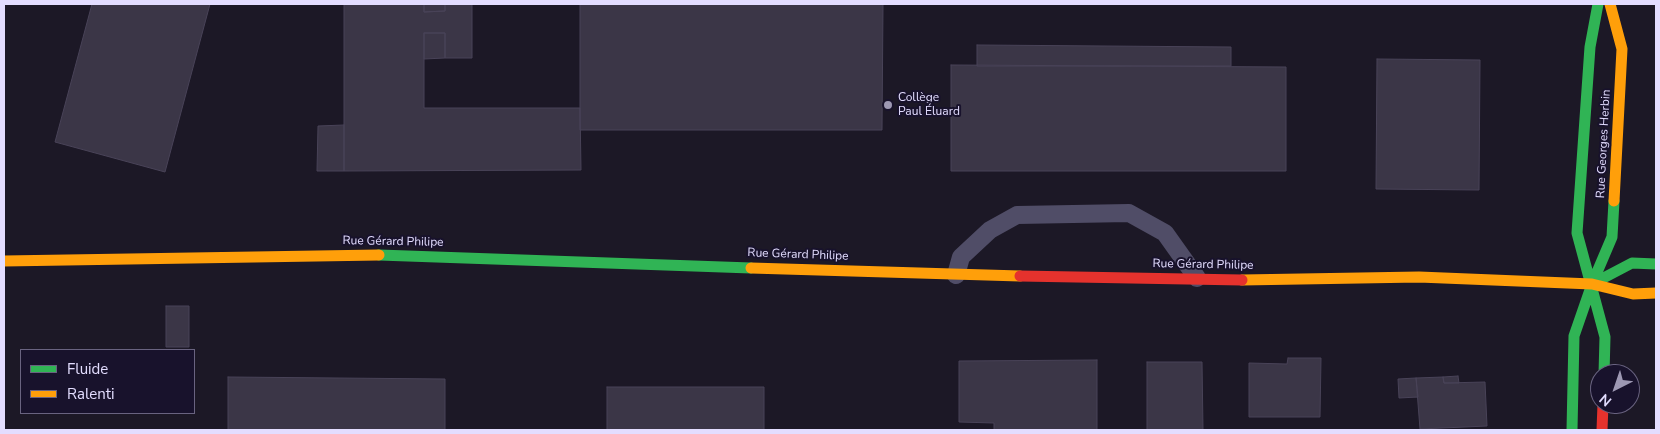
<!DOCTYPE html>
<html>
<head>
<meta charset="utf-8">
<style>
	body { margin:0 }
	#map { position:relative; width:1660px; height:434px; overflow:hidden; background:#1c1826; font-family:"Nunito Sans",sans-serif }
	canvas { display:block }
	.frame { position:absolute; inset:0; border:5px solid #e3ddff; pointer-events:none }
	.legend { position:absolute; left:20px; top:349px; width:175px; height:65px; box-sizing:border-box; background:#18122c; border:1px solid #696380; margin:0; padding:6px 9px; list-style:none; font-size:15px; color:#e3ddff }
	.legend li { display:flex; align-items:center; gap:10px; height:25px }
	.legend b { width:25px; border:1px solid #696380 }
	.north { position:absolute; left:1590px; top:364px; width:50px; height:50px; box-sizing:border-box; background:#18122c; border:1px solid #696380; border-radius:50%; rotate:221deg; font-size:14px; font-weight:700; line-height:20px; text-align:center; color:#e3ddff }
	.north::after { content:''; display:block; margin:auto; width:18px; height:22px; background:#9d98b3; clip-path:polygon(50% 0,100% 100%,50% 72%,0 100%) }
</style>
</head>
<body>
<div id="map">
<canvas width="1660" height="434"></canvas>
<div class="frame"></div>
<ul class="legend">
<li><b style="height:6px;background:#30b455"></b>Fluide</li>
<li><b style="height:6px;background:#ff9f0a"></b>Ralenti</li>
</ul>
<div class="north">N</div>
</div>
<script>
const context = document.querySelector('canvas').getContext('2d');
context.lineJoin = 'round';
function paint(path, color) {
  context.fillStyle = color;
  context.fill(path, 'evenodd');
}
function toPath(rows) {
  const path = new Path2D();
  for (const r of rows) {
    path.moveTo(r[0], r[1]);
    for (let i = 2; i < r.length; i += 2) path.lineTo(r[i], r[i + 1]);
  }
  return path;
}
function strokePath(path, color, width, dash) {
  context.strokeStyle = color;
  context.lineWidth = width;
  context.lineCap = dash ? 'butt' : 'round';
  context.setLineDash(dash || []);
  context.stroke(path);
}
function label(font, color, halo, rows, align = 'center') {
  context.font = font + ' "Nunito Sans",sans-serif';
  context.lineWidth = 4;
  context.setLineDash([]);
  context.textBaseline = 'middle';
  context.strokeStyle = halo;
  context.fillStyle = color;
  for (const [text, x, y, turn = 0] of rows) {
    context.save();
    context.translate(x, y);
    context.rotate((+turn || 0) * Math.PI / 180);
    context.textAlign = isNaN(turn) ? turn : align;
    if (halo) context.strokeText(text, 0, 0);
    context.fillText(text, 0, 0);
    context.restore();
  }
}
const building = toPath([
	[92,4,210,4,165,172,55,142,92,4],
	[344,4,424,4,424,12,445,11,445,4,472,4,472,58,445,58,445,33,424,33,424,108,580,108,581,170,344,171,344,4],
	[424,4,445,4,445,11,424,12,424,4],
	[580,4,883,4,882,130,580,130,580,4],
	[424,33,445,33,445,58,424,59,424,33],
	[977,45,1231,47,1231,66,977,66,977,45],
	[1377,59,1480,60,1479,190,1376,189,1377,59],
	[951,65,1286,67,1286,171,951,171,951,65],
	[344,125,344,171,317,171,318,126,344,125],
	[166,306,189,306,189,347,166,347,166,306],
	[1288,358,1321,358,1320,417,1249,417,1249,363,1287,364,1288,358],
	[1097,360,1097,430,994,430,994,423,959,422,959,361,1097,360],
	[1147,362,1202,362,1203,430,1147,430,1147,362],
	[1458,376,1459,383,1444,383,1443,377,1458,376],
	[228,377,445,379,445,430,228,430,228,377],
	[1443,377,1444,383,1485,382,1487,426,1420,429,1416,378,1443,377],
	[1416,378,1418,397,1399,398,1398,379,1416,378],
	[607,387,764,387,764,430,607,430,607,387]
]);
const lane = toPath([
	[956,275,961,257,990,230,1017,215,1129,213,1165,233,1197,278]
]);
const fast = toPath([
	[1598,4,1590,47,1577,233,1605,337,1604,374],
	[379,255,751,268],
	[1592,284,1632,263,1656,264],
	[1572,430,1574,336,1592,284,1612,237,1614,201]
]);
const slow = toPath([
	[1610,4,1622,49,1614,201],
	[4,261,379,255],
	[751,268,1020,276],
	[1242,280,1419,277,1592,284,1633,294,1656,293]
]);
const jam = toPath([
	[1020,276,1242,280],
	[1602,430,1603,404]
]);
const markers = [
	[888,105,5,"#9d98b3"]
];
const poiNames = [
	["Collège",898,98],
	["Paul Éluard",898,112]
];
const streetNames = [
	["Rue Georges Herbin",1604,144,-87],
	["Rue Gérard Philipe",393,242,1],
	["Rue Gérard Philipe",798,255,2],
	["Rue Gérard Philipe",1203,265,1]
];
paint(building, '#3b3647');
strokePath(building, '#494358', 1);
strokePath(lane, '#504d67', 18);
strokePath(fast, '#30b455', 11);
strokePath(slow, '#ff9f0a', 11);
strokePath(jam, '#e5322d', 11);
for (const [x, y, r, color] of markers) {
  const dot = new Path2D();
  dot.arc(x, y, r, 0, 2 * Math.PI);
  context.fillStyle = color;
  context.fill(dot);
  strokePath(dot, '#18122c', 2);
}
label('12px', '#e3ddff', '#18122c', poiNames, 'left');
label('12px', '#e3ddff', '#18122c', streetNames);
</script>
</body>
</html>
